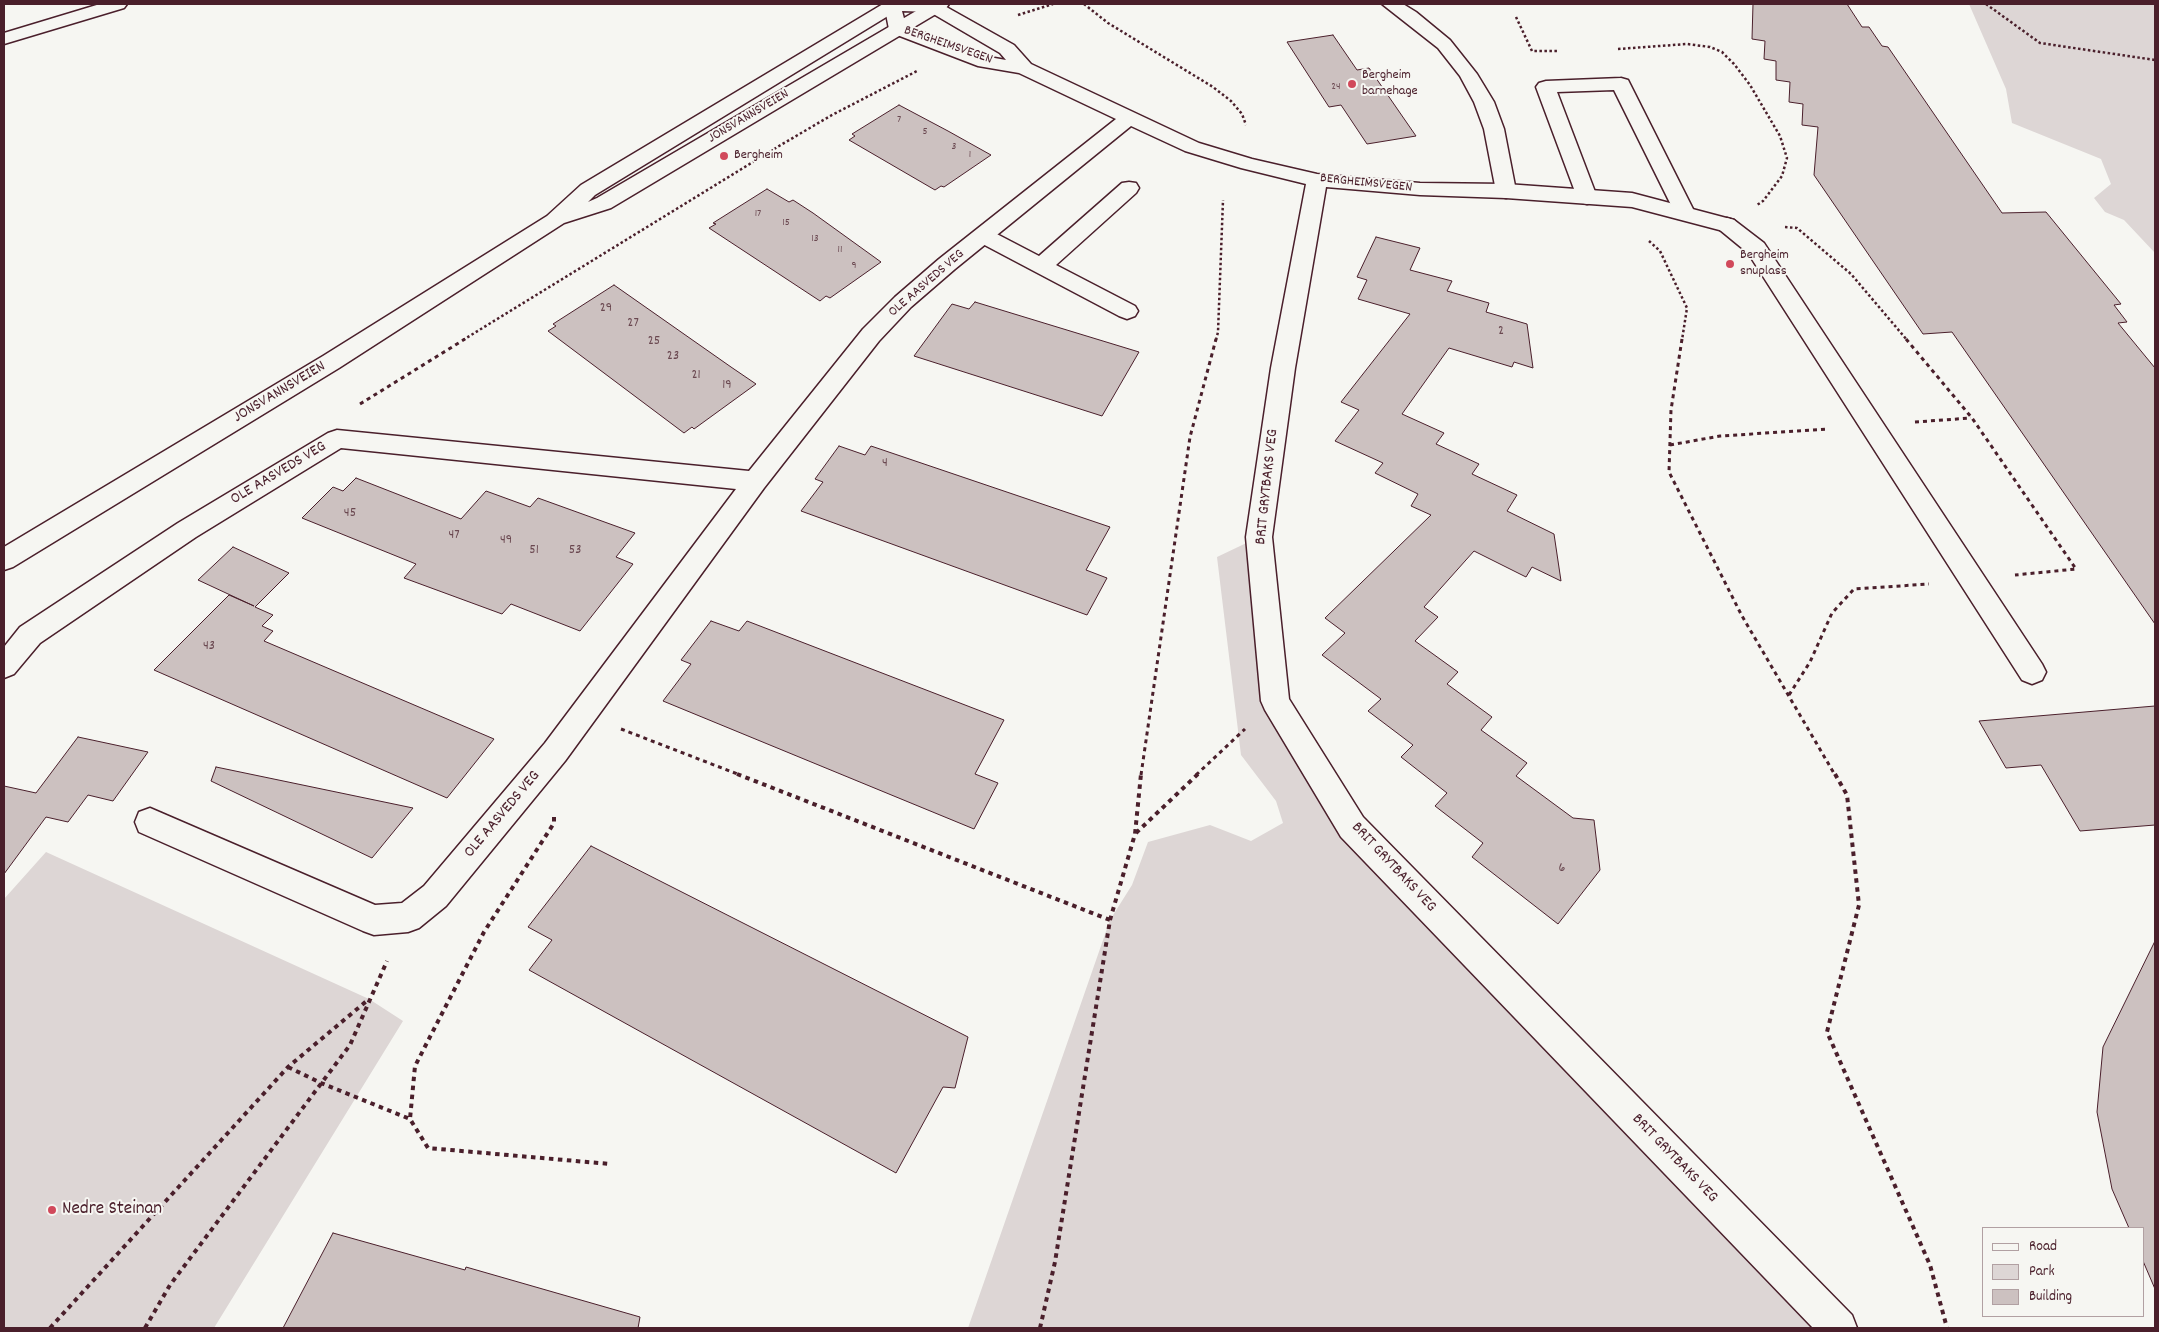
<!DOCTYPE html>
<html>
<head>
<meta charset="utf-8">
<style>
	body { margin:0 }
	#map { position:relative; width:2159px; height:1332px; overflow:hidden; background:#f6f6f2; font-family:Dekko,sans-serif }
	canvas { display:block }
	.frame { position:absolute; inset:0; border:5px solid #4a1f2b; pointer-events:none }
	.legend { position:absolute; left:1982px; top:1227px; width:162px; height:90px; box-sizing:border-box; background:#f6f6f2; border:1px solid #b1a0a2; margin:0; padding:6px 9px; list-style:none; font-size:15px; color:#4a1f2b }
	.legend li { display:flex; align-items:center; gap:10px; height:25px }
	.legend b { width:25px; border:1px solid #b1a0a2 }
</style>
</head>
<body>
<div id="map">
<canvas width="2159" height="1332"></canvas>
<div class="frame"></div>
<ul class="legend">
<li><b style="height:6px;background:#f6f6f2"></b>Road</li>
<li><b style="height:14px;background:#ddd6d5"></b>Park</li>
<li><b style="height:14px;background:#ccc1c0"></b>Building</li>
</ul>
</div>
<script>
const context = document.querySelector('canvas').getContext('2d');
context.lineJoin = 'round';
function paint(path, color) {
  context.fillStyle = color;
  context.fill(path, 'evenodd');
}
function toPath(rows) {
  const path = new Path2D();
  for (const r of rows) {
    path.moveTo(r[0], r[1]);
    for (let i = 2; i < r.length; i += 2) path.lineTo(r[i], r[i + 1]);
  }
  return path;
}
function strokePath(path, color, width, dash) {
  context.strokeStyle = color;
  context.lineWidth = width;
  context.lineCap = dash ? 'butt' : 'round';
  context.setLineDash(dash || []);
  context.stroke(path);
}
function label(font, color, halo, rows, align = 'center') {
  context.font = font + ' Dekko,sans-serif';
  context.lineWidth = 4;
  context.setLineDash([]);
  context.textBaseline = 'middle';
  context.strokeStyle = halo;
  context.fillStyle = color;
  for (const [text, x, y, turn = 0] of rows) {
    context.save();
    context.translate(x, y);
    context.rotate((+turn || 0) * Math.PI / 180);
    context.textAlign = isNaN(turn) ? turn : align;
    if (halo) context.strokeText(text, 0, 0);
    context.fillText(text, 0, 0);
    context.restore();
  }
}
const green = toPath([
	[1969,4,2155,4,2155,253,2124,220,2105,212,2094,198,2111,184,2101,159,2012,123,2006,89],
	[1259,537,1275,701,1352,827,1839,1328,968,1328,1110,920,1132,885,1148,842,1210,825,1251,841,1283,823,1276,801,1241,755,1217,557],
	[46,852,369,999,403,1021,214,1328,4,1328,4,899]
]);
const building = toPath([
	[1753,4,1847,4,1862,27,1869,27,1882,46,1888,47,2002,213,2046,212,2121,304,2114,305,2127,322,2118,323,2155,368,2155,624,1952,332,1923,334,1814,175,1818,127,1802,125,1803,104,1789,102,1790,82,1776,80,1776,61,1764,59,1765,41,1752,39,1753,4],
	[1333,35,1357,70,1369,68,1416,136,1367,144,1341,105,1329,107,1287,42,1333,35],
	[899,105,948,131,991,155,944,187,941,186,935,190,849,140,855,136,852,134,899,105],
	[767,189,789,202,793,200,813,213,881,262,830,298,826,296,820,301,709,228,716,224,713,223,767,189],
	[1376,237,1420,248,1410,270,1452,281,1447,291,1489,303,1486,312,1527,324,1533,368,1514,362,1512,367,1449,348,1402,414,1444,433,1436,444,1479,464,1472,474,1517,495,1507,511,1554,534,1561,581,1532,567,1526,577,1474,551,1424,607,1438,617,1415,641,1458,672,1447,684,1492,717,1481,730,1527,763,1516,776,1573,818,1594,820,1600,870,1558,924,1472,857,1483,843,1435,806,1447,793,1401,757,1413,745,1368,711,1381,699,1322,655,1345,633,1325,618,1431,515,1411,506,1418,494,1375,473,1383,463,1335,441,1359,410,1341,402,1410,314,1358,299,1367,280,1357,277,1376,237],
	[614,285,731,367,756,384,694,429,692,427,684,433,548,331,556,326,553,324,614,285],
	[975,302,1139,352,1102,416,914,356,952,304,969,309,975,302],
	[839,446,865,455,871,446,1110,527,1086,570,1107,578,1087,615,801,511,823,482,815,479,839,446],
	[356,478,461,519,486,491,530,507,538,498,635,533,616,557,633,564,580,631,511,604,502,614,404,578,416,564,302,518,333,487,343,491,356,478],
	[233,547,289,573,255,607,273,615,262,626,273,631,264,641,494,739,447,798,154,670,229,595,254,606,198,580,233,547],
	[711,621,739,631,747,621,1004,720,975,774,998,783,974,829,663,701,691,664,681,660,711,621],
	[2155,706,2155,825,2080,831,2041,765,2006,768,1979,721,2155,706],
	[78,737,148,752,113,801,88,795,68,822,46,817,4,874,4,786,36,793,78,737],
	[216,767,413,808,372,858,211,781,216,767],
	[591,846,968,1037,955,1088,943,1087,896,1173,529,970,552,940,528,927,591,846],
	[2155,941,2155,1289,2143,1261,2143,1228,2129,1228,2112,1189,2097,1112,2103,1047,2155,941],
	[333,1233,465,1270,466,1267,640,1317,638,1328,283,1328,333,1233]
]);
const pathFar2 = toPath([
	[1084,4,1108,23,1213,87,1231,101,1242,114,1246,125],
	[1986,4,2040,43,2155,60],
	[1018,15,1053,4],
	[1516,17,1532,51,1557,51],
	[1618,49,1687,44,1710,47,1722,52,1734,64,1750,85,1780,136,1787,158,1782,176,1763,201,1757,205],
	[1785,227,1797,228,1851,274,1907,340],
	[1649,241,1660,251,1687,308,1682,340],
	[463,340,779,146,832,115,917,71],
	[1216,340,1218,332,1223,200]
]);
const pathFar1 = toPath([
	[1682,339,1671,410,1669,472,1742,616,1835,775],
	[1906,339,1972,418,2076,569,2015,575],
	[360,404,465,339],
	[1915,422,1971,418],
	[1670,445,1720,436,1829,429],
	[1789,695,1810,662,1832,613,1854,589,1929,584],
	[621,729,740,775],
	[1141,775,1190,437,1216,339],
	[1196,775,1245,729]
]);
const path = toPath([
	[737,774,1110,920],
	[1835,774,1847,795,1859,905,1827,1032,1930,1265,1947,1328],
	[554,817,554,823,484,932,415,1066,410,1119,428,1148,610,1164],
	[1136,833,1198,774],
	[288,1067,321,1083,410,1119],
	[50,1328,288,1067,369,999],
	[145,1328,170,1285,350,1045,387,961],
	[1040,1328,1055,1262,1110,920,1135,834,1141,774]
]);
const service = toPath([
	[1382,4,1403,4,1416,12,1450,40,1477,74,1494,102,1504,129,1516,191,1513,196,1506,198,1499,196,1496,191,1484,129,1474,102,1460,76,1438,48,1382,4],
	[1621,78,1628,80,1630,84,1695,213,1692,218,1685,220,1678,218,1675,213,1614,90,1557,92,1597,197,1594,202,1587,204,1580,202,1577,197,1536,87,1539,83,1546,81,1621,78],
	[1129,182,1136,183,1139,188,1136,193,1056,265,1135,306,1138,311,1135,316,1127,319,1119,316,977,241,973,236,977,231,984,229,991,231,1039,256,1122,183,1129,182],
	[1727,218,1734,220,1764,243,2042,664,2046,672,2042,680,2032,684,2022,680,1748,253,1720,230,1716,225,1720,220,1727,218]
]);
const minor = toPath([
	[884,4,941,4,1014,45,1031,64,1199,143,1252,159,1317,174,1420,183,1506,184,1632,193,1734,220,1738,225,1734,230,1727,232,1632,207,1506,198,1420,195,1326,187,1295,368,1272,537,1289,699,1363,817,1852,1315,1857,1328,1813,1328,1341,837,1265,710,1261,701,1246,537,1271,368,1306,184,1241,168,1185,151,1131,126,955,269,911,307,879,341,764,488,565,761,446,906,419,928,408,932,374,935,363,931,139,832,135,822,139,812,150,808,375,905,402,903,424,886,545,743,736,489,341,448,196,537,40,643,14,674,4,678,4,647,20,627,178,523,328,433,337,430,749,471,863,329,895,297,939,259,1116,119,1019,73,978,66,892,33,889,29,884,4],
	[902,11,930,12,1000,53,1006,60,989,57,906,26,902,11]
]);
const tertiary = toPath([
	[100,4,127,4,124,8,4,44,4,33,100,4]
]);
const secondary = toPath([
	[883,4,904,4,901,8,595,195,588,202,597,198,928,4,949,4,946,8,611,208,564,223,339,368,13,567,4,570,4,547,323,356,547,216,581,185,883,4]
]);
const markers = [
	[1352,84,5,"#d1495b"],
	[724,156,5,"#d1495b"],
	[1730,264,5,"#d1495b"],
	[52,1210,5,"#d1495b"]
];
const farNumbernames = [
	["24",1336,87],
	["7",899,120],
	["5",925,132],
	["3",954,147],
	["1",970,155],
	["17",758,214],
	["15",786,223],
	["13",815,239],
	["11",840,250],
	["9",854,266]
];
const farStreetnames = [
	["BERGHEIMSVEGEN",948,46,19],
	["JONSVANNSVEIEN",749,117,-31],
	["BERGHEIMSVEGEN",1366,184,6],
	["OLE AASVEDS VEG",927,284,-41]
];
const farPoinames = [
	["Bergheim",1362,76],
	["barnehage",1362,92],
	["Bergheim",734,156],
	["Bergheim",1740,256],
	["snuplass",1740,272]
];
const numberNames = [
	["29",606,309],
	["27",633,324],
	["2",1501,332],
	["25",654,342],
	["23",673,357],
	["21",696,376],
	["19",727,386],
	["4",885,464],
	["45",350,514],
	["47",454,536],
	["49",506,541],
	["51",534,551],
	["53",575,551],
	["43",209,647],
	["6",1562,869]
];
const streetNames = [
	["JONSVANNSVEIEN",280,393,-31],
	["OLE AASVEDS VEG",279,474,-31],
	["BRIT GRYTBAKS VEG",1268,487,-84],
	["OLE AASVEDS VEG",503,815,-50],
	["BRIT GRYTBAKS VEG",1393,868,47],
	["BRIT GRYTBAKS VEG",1674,1159,46]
];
const nearPoinames = [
	["Nedre Steinan",62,1210]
];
paint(green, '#ddd6d5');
paint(building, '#ccc1c0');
strokePath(building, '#4a1f2b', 1);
strokePath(service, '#4a1f2b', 3);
strokePath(minor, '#4a1f2b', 3);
strokePath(tertiary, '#4a1f2b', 3);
strokePath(secondary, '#4a1f2b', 3);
strokePath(pathFar2, '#4a1f2b', 2.5, [2.5, 2.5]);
strokePath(pathFar1, '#4a1f2b', 3, [4, 4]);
strokePath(path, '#4a1f2b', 4, [4.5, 4.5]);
paint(service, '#f6f6f2');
paint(minor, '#f6f6f2');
paint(tertiary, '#f6f6f2');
paint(secondary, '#f6f6f2');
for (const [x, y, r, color] of markers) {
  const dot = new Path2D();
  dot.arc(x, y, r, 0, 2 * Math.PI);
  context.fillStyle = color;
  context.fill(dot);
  strokePath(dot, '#f6f6f2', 2);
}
label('11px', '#6a4850', null, farNumbernames);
label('14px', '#4a1f2b', '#f6f6f2', farStreetnames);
label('14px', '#4a1f2b', '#f6f6f2', farPoinames, 'left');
label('14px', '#6a4850', null, numberNames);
label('16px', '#4a1f2b', '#f6f6f2', streetNames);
label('19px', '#4a1f2b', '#f6f6f2', nearPoinames, 'left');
</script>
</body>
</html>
